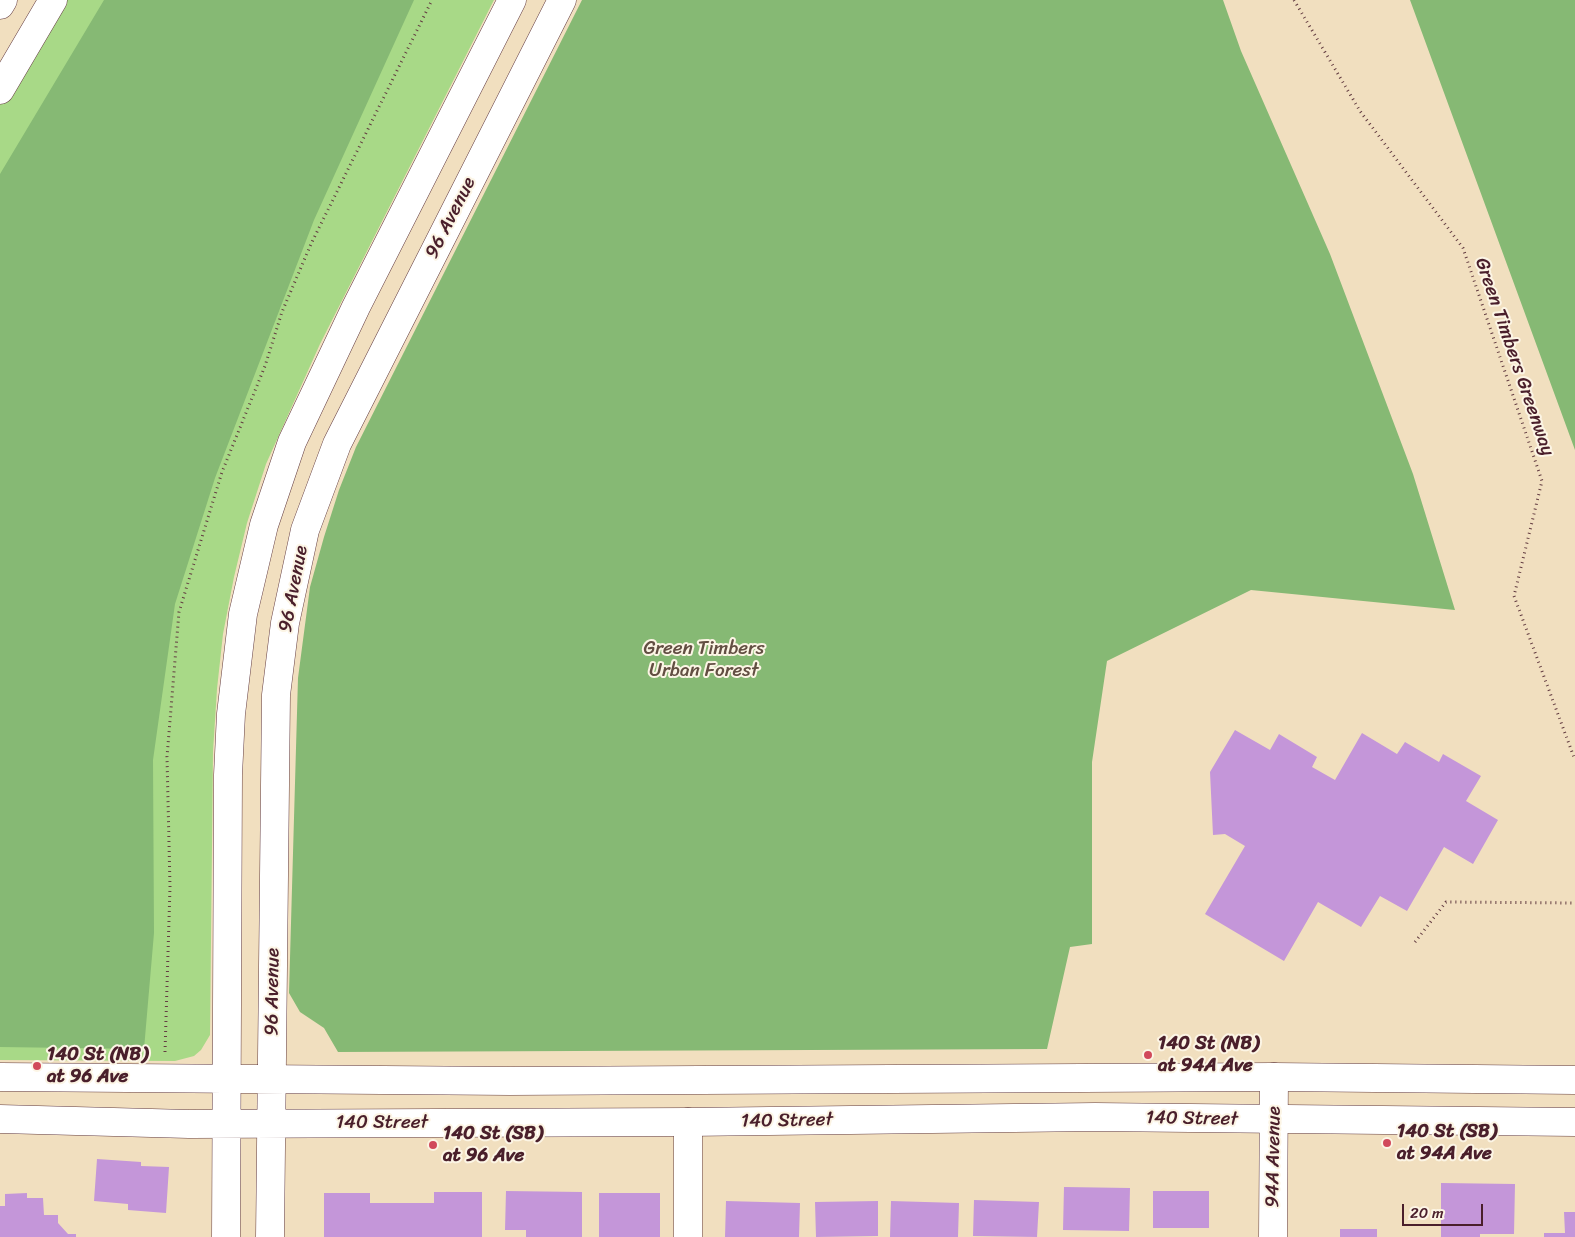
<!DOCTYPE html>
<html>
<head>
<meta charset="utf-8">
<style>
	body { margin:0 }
	#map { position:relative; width:1575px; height:1237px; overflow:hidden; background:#f1dfbf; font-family:Sriracha,sans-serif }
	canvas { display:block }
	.scale { position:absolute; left:1402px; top:1204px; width:81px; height:22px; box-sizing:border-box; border:2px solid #4a1f2b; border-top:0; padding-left:6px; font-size:15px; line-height:18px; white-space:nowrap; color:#4a1f2b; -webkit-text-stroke:4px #fcf5e5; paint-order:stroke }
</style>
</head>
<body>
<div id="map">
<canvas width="1575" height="1237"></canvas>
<div class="scale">20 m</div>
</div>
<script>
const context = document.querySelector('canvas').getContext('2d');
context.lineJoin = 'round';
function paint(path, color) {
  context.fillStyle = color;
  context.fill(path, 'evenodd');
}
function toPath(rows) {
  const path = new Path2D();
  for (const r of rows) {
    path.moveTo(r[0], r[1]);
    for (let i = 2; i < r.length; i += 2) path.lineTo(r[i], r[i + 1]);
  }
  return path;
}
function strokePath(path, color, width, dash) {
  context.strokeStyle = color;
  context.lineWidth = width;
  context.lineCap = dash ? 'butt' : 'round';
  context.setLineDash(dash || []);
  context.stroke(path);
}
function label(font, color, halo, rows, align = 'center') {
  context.font = font + ' Sriracha,sans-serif';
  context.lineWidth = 4;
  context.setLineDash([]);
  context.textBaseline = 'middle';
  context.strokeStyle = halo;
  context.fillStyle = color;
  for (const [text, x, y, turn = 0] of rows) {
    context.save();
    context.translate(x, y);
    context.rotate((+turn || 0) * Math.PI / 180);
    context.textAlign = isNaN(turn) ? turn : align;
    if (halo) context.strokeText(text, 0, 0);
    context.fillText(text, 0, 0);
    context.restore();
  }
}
const green = toPath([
	[62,0,494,0,320,344,266,464,247,523,234,577,223,634,217,689,213,752,210,1035,201,1050,194,1056,175,1061,0,1060,0,105]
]);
const forest = toPath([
	[104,0,414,0,314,220,215,478,175,604,153,760,154,933,144,1049,0,1047,0,174],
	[582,0,1223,0,1241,51,1330,254,1413,474,1455,610,1251,590,1107,661,1092,762,1092,944,1070,947,1047,1049,338,1052,324,1028,300,1012,289,993,298,678,310,587,324,537,339,490,356,447],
	[1410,0,1575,0,1575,450]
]);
const building = toPath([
	[1235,730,1270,750,1279,734,1317,757,1312,767,1335,780,1362,733,1397,754,1405,742,1439,762,1443,754,1481,776,1466,801,1498,820,1473,864,1444,847,1407,911,1380,896,1361,927,1318,902,1284,961,1205,914,1245,846,1225,834,1213,835,1210,772],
	[97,1159,141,1162,141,1166,169,1167,166,1213,128,1210,128,1204,94,1201],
	[1441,1183,1515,1184,1514,1234,1480,1234,1480,1237,1441,1237],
	[1064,1187,1130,1188,1129,1231,1063,1230],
	[506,1191,582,1192,582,1237,526,1237,526,1230,505,1230],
	[1153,1191,1209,1191,1209,1228,1153,1228],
	[434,1192,482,1192,482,1237,324,1237,324,1193,370,1193,370,1203,434,1203],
	[27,1193,27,1198,43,1198,44,1215,58,1215,58,1223,68,1234,76,1234,76,1237,0,1237,0,1206,5,1206,5,1194],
	[599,1193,660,1193,660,1237,599,1237],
	[974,1200,1039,1202,1037,1237,973,1236],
	[726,1201,800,1203,799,1237,725,1237],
	[878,1201,878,1236,816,1237,815,1202],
	[891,1201,959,1203,958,1237,890,1237],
	[1564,1212,1575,1212,1575,1237,1544,1237,1544,1233,1565,1233],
	[1340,1229,1377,1229,1377,1237,1340,1237]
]);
const path = toPath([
	[1294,0,1360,111,1463,248,1542,481,1514,596,1575,760],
	[1415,942,1446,902,1575,903],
	[165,1052,170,887,167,757,179,612,222,472,265,366,282,312,311,244,432,0]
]);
const minor = toPath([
	[688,1122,688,1237],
	[1273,1237,1274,1077]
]);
const major = toPath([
	[0,5,3,0],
	[0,90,53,0],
	[0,1077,510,1081,1274,1077,1575,1080],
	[0,1119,189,1124,688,1122,1095,1117,1575,1122],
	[226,1237,228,775,231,714,243,614,264,525,292,442,356,307,512,0],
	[270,1237,276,695,285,623,305,530,337,444,562,0]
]);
const markers = [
	[1148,1055,5,"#d1495b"],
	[37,1066,5,"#d1495b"],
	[1387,1143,5,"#d1495b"],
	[433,1145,5,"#d1495b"]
];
const streetNames = [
	["96 Avenue",451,218,-63],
	["Green Timbers Greenway",1514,357,71],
	["96 Avenue",294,589,-79],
	["96 Avenue",273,992,-89],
	["140 Street",1192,1119,1],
	["140 Street",787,1121,-1],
	["140 Street",382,1123],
	["94A Avenue",1274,1157,-89]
];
const parkNames = [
	["Green Timbers",704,649],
	["Urban Forest",704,671]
];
const poiNames = [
	["140 St (NB)",1158,1044],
	["at 94A Ave",1158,1066],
	["140 St (NB)",47,1055],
	["at 96 Ave",47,1077],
	["140 St (SB)",1397,1132],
	["at 94A Ave",1397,1154],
	["140 St (SB)",443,1134],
	["at 96 Ave",443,1156]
];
paint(green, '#a8d987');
paint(forest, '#86b974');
paint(building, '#c496d9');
strokePath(minor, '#633c41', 29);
strokePath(major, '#633c41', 29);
strokePath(path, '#633c41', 3, [1, 4]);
strokePath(minor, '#fff', 28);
strokePath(major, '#fff', 28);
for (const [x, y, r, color] of markers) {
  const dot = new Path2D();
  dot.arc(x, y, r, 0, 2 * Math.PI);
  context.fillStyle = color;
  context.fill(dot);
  strokePath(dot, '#fcf5e5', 2);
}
label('19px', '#4a1f2b', '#fcf5e5', streetNames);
label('19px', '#624e42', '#fcf5e5', parkNames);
label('bold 19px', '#4a1f2b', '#fcf5e5', poiNames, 'left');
</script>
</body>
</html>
